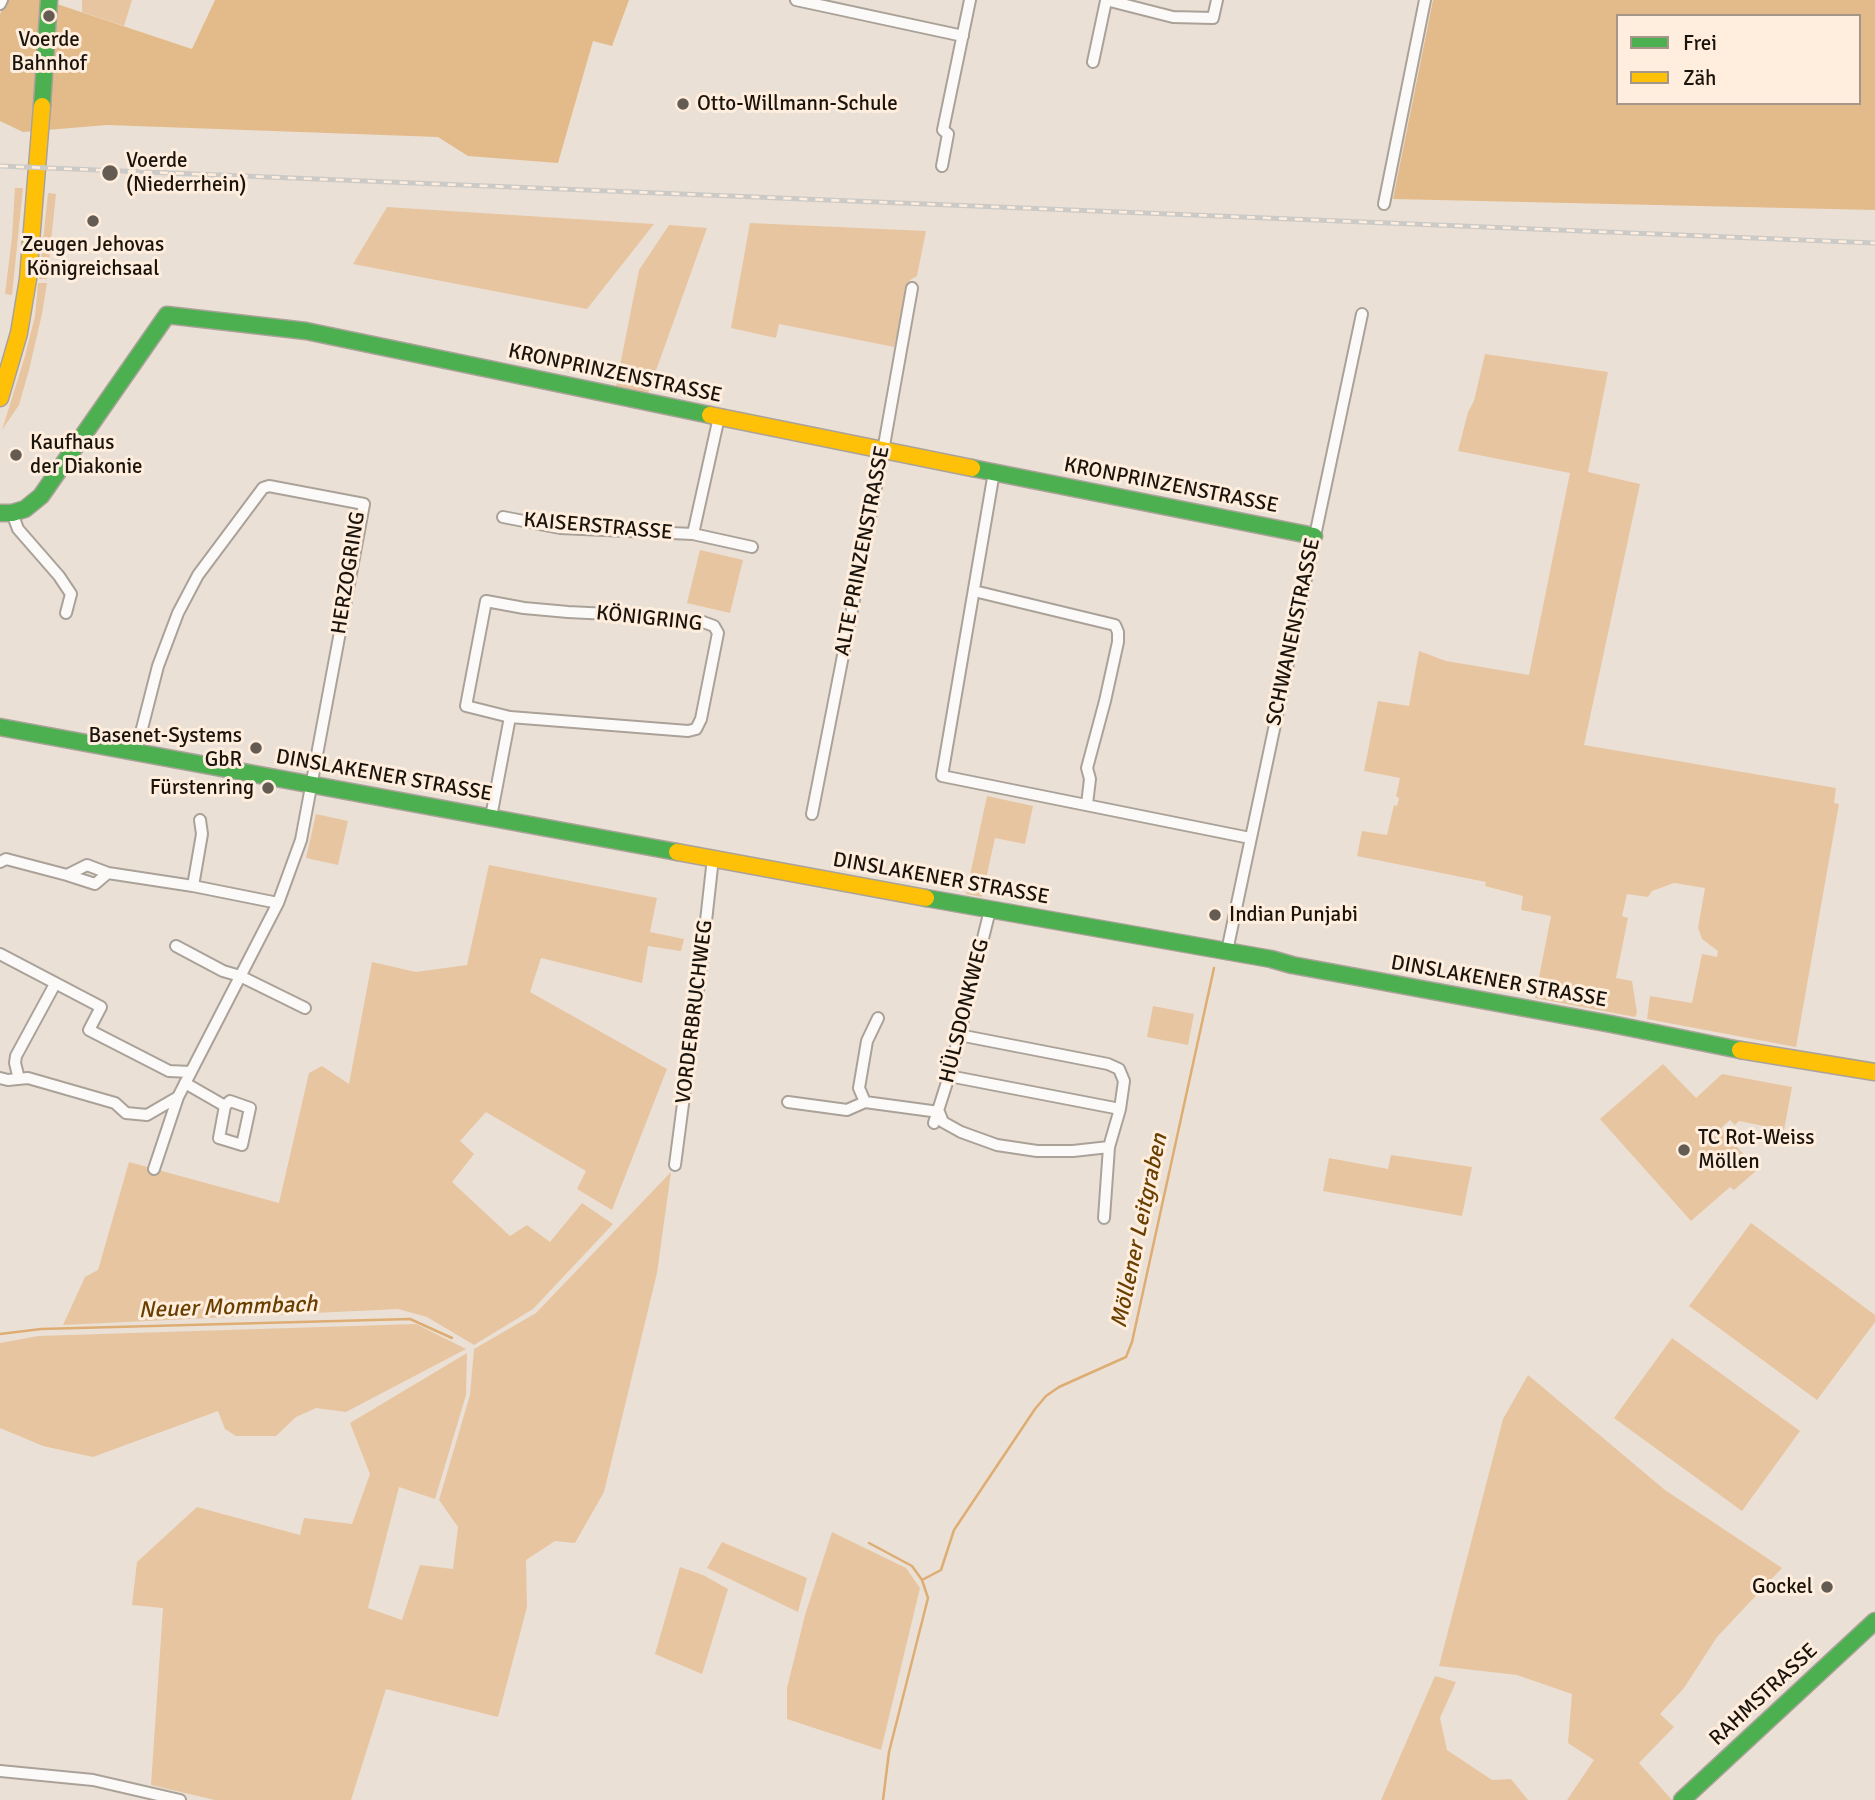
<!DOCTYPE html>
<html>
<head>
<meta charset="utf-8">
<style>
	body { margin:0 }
	#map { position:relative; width:1875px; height:1800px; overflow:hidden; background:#ebe0d5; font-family:Signika,sans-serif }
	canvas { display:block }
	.legend { position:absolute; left:1616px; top:14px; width:245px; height:91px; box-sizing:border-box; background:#fed; border:2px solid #a49789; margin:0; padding:9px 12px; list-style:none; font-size:21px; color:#1b140c }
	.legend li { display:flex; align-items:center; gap:14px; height:35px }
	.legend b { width:35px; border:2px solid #a49789 }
</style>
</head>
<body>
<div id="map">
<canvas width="1875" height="1800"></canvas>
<ul class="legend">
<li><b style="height:9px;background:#4caf50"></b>Frei</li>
<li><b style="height:9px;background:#ffc107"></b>Zäh</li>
</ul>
</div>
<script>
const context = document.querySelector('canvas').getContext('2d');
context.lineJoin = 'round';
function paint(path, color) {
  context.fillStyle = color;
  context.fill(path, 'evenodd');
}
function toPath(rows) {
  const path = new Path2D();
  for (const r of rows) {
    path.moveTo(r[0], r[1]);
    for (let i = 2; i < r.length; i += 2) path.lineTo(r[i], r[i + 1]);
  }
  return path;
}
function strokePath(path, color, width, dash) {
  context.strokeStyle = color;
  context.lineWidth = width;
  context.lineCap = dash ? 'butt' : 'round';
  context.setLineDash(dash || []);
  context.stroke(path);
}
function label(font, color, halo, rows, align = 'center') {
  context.font = font + ' Signika,sans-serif';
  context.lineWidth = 6;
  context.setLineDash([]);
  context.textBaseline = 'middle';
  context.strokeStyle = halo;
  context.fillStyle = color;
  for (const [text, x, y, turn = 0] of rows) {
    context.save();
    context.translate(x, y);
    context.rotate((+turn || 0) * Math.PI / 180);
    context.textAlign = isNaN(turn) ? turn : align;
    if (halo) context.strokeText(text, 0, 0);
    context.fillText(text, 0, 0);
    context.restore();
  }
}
const green = toPath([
	[82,0,132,0,124,26,82,12],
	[15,188,23,188,12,295,5,294,12,237],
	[48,193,56,194,47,279,39,279],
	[387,207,654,224,587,309,353,264],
	[750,223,926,231,917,276,910,280,894,347,779,324,776,338,731,328],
	[669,225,707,228,648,393,616,386,639,270],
	[38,283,47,283,42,314,29,370,19,405,2,430,25,356,35,316],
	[1485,354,1608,372,1588,472,1640,484,1584,745,1836,788,1834,803,1839,804,1796,1047,1647,1019,1650,996,1692,1003,1702,954,1717,957,1718,951,1702,939,1698,928,1705,888,1674,883,1652,891,1648,897,1627,894,1622,916,1628,918,1616,978,1632,981,1637,1013,1635,1017,1535,998,1551,916,1521,910,1523,896,1485,886,1486,882,1357,856,1362,831,1387,835,1394,805,1397,806,1399,798,1396,796,1400,778,1364,771,1378,701,1409,706,1419,651,1446,661,1529,675,1570,473,1458,451,1468,412,1474,401],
	[700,550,743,560,730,613,687,603],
	[987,796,1033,806,1025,844,995,838,982,897,966,894],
	[316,814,348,821,338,865,306,858],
	[489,865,657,898,650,932,684,939,681,951,648,946,642,983,541,958,530,992,667,1069,612,1210,577,1189,586,1171,486,1112,460,1141,474,1154,452,1182,510,1236,527,1225,550,1242,582,1203,613,1224,533,1309,474,1345,427,1317,398,1309,63,1325,85,1277,98,1270,129,1162,279,1203,309,1073,322,1066,349,1084,372,962,416,972,467,965],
	[1153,1006,1194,1014,1188,1045,1147,1037],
	[1663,1064,1696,1098,1722,1074,1792,1087,1784,1130,1739,1121,1735,1125,1730,1120,1721,1128,1757,1170,1734,1190,1730,1187,1691,1221,1600,1119],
	[1391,1155,1472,1167,1462,1216,1323,1191,1329,1158,1388,1169],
	[671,1172,657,1273,604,1492,575,1543,555,1541,526,1560,527,1607,498,1717,386,1689,351,1800,215,1800,151,1785,163,1608,132,1605,137,1562,197,1507,300,1535,304,1518,352,1524,370,1474,350,1423,467,1353,466,1395,435,1499,399,1487,368,1608,402,1620,420,1565,453,1569,458,1527,439,1500,470,1395,474,1349,536,1313],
	[1751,1223,1875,1315,1875,1322,1817,1400,1689,1306],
	[416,1324,466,1349,346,1412,316,1408,296,1417,276,1436,236,1436,225,1429,218,1411,93,1457,43,1446,0,1428,0,1343,38,1336],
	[1672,1338,1800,1431,1742,1511,1614,1418],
	[1528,1375,1665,1490,1782,1568,1717,1637,1684,1688,1660,1714,1674,1727,1639,1763,1672,1800,1567,1800,1594,1760,1568,1743,1572,1694,1517,1675,1439,1666,1503,1419],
	[832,1532,906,1568,920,1588,881,1750,787,1719,787,1688,805,1615],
	[722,1542,807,1578,798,1612,707,1568],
	[680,1567,703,1575,728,1589,702,1674,655,1654],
	[1435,1676,1456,1682,1440,1718,1447,1750,1492,1780,1511,1779,1528,1800,1381,1800]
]);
const forest = toPath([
	[7,0,45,0,192,49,215,0,629,0,612,46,593,41,558,163,468,156,438,137,107,125,23,132,0,121,0,14],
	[1433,0,1875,0,1875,210,1393,199],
	[1618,16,1859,16,1859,103,1618,103]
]);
const stream = toPath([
	[0,1334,41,1329,410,1319,452,1338],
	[869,1543,912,1566,922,1580,928,1598,889,1752,883,1800],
	[922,1580,941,1570,954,1530,1035,1409,1046,1396,1059,1387,1126,1357,1132,1342,1214,968]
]);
const street = toPath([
	[796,0,963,36],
	[1106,0,1173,17,1213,18,1217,0],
	[0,4,2,0],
	[1093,62,1106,1],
	[942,166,948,134,943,130,970,0],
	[1384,204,1425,0],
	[994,472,942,776,1250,838],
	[12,513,18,529,59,576,71,594,66,613],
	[503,517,560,528,693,534,752,547],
	[693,534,719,417],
	[974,591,1115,625,1118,632,1118,642,1105,701,1087,768,1090,779,1087,804],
	[136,752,158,666,178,613,198,575,263,488,269,486,364,504,301,840,278,903,178,1097],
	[812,814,883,451,912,288],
	[491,817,510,717,466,706,486,601,524,608,568,612,629,615,703,622,714,626,718,633,701,719,696,729,688,731,510,717],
	[0,862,6,859,67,875,87,865,108,873,193,886,278,903],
	[67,875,95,884,108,873],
	[193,886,202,834,200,820],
	[176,946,223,971,240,976,305,1008],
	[1227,951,1362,314],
	[0,954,101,1007,89,1030,169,1071,191,1072],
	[878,1018,867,1041,859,1088,865,1102,939,1112,943,1122,961,1132,997,1145,1037,1151,1073,1151,1109,1147],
	[959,1035,1108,1064,1119,1069,1124,1081,1120,1109,1109,1147,1104,1218],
	[949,1076,1120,1109],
	[0,1078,8,1080,28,1078,115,1103,126,1113,147,1115,178,1097,154,1169],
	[19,1079,15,1063,16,1056,55,984],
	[185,1083,225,1106,230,1101,250,1108,242,1145,219,1138,225,1106],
	[788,1102,847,1110,865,1102],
	[934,1123,949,1076,990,910],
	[675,1165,701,966,713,858],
	[0,1771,93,1780,180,1800]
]);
const fast = toPath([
	[42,106,49,0],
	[972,468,1314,536],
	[0,513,12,513,25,509,41,496,167,315,306,331,710,415],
	[0,727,677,852],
	[926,898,1271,959,1292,965,1611,1024,1740,1050],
	[1682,1800,1875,1621]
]);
const slow = toPath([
	[0,398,19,333,28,279,42,106],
	[710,415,972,468],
	[677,852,926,898],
	[1740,1050,1875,1072]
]);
const rail = toPath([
	[0,166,1875,243]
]);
const markers = [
	[49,16,7,"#645b52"],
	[683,104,7,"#645b52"],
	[110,173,9,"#645b52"],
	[93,221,7,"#645b52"],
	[16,455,7,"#645b52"],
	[256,748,7,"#645b52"],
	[268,788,7,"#645b52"],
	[1215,915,7,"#645b52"],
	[1684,1150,7,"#645b52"],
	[1827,1587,7,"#645b52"]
];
const poiNames = [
	["Voerde",49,40,"center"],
	["Bahnhof",49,64,"center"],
	["Otto-Willmann-Schule",697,104],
	["Voerde",126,161],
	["(Niederrhein)",126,185],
	["Zeugen Jehovas",93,245,"center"],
	["Königreichsaal",93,269,"center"],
	["Kaufhaus",30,443],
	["der Diakonie",30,467],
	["Basenet-Systems",242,736,"right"],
	["GbR",242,760,"right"],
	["Fürstenring",254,788,"right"],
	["Indian Punjabi",1229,915],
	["TC Rot-Weiss",1698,1138],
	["Möllen",1698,1162],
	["Gockel",1813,1587,"right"]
];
const streetNames = [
	["KRONPRINZENSTRASSE",615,374,12],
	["KRONPRINZENSTRASSE",1171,486,11],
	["KAISERSTRASSE",598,527,5],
	["ALTE PRINZENSTRASSE",863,551,-79],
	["HERZOGRING",349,573,-81],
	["KÖNIGRING",649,619,6],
	["SCHWANENSTRASSE",1294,632,-78],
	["DINSLAKENER STRASSE",384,776,10],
	["DINSLAKENER STRASSE",941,879,10],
	["DINSLAKENER STRASSE",1499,982,10],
	["HÜLSDONKWEG",965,1011,-76],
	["VORDERBRUCHWEG",695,1012,-83],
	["RAHMSTRASSE",1764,1695,-43]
];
const waterNames = [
	["Möllener Leitgraben",1140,1231,-78],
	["Neuer Mommbach",228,1308,-2]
];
paint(green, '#e7c5a1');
paint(forest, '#e3bb8b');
strokePath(stream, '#dead74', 2.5);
strokePath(street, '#aaa299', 14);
strokePath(fast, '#aaa299', 19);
strokePath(slow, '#aaa299', 19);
strokePath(street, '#fcfaf9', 10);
strokePath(fast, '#4caf50', 16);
strokePath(slow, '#ffc107', 16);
strokePath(rail, '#cccac7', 5);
strokePath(rail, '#fed', 2.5, [8]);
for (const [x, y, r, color] of markers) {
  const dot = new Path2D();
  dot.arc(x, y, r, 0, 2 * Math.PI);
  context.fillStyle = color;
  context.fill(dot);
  strokePath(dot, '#fed', 2.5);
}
label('21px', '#1b140c', '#fed', poiNames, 'left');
label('21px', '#1b140c', '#fed', streetNames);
label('italic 23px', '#693f00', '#fed', waterNames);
</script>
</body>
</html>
